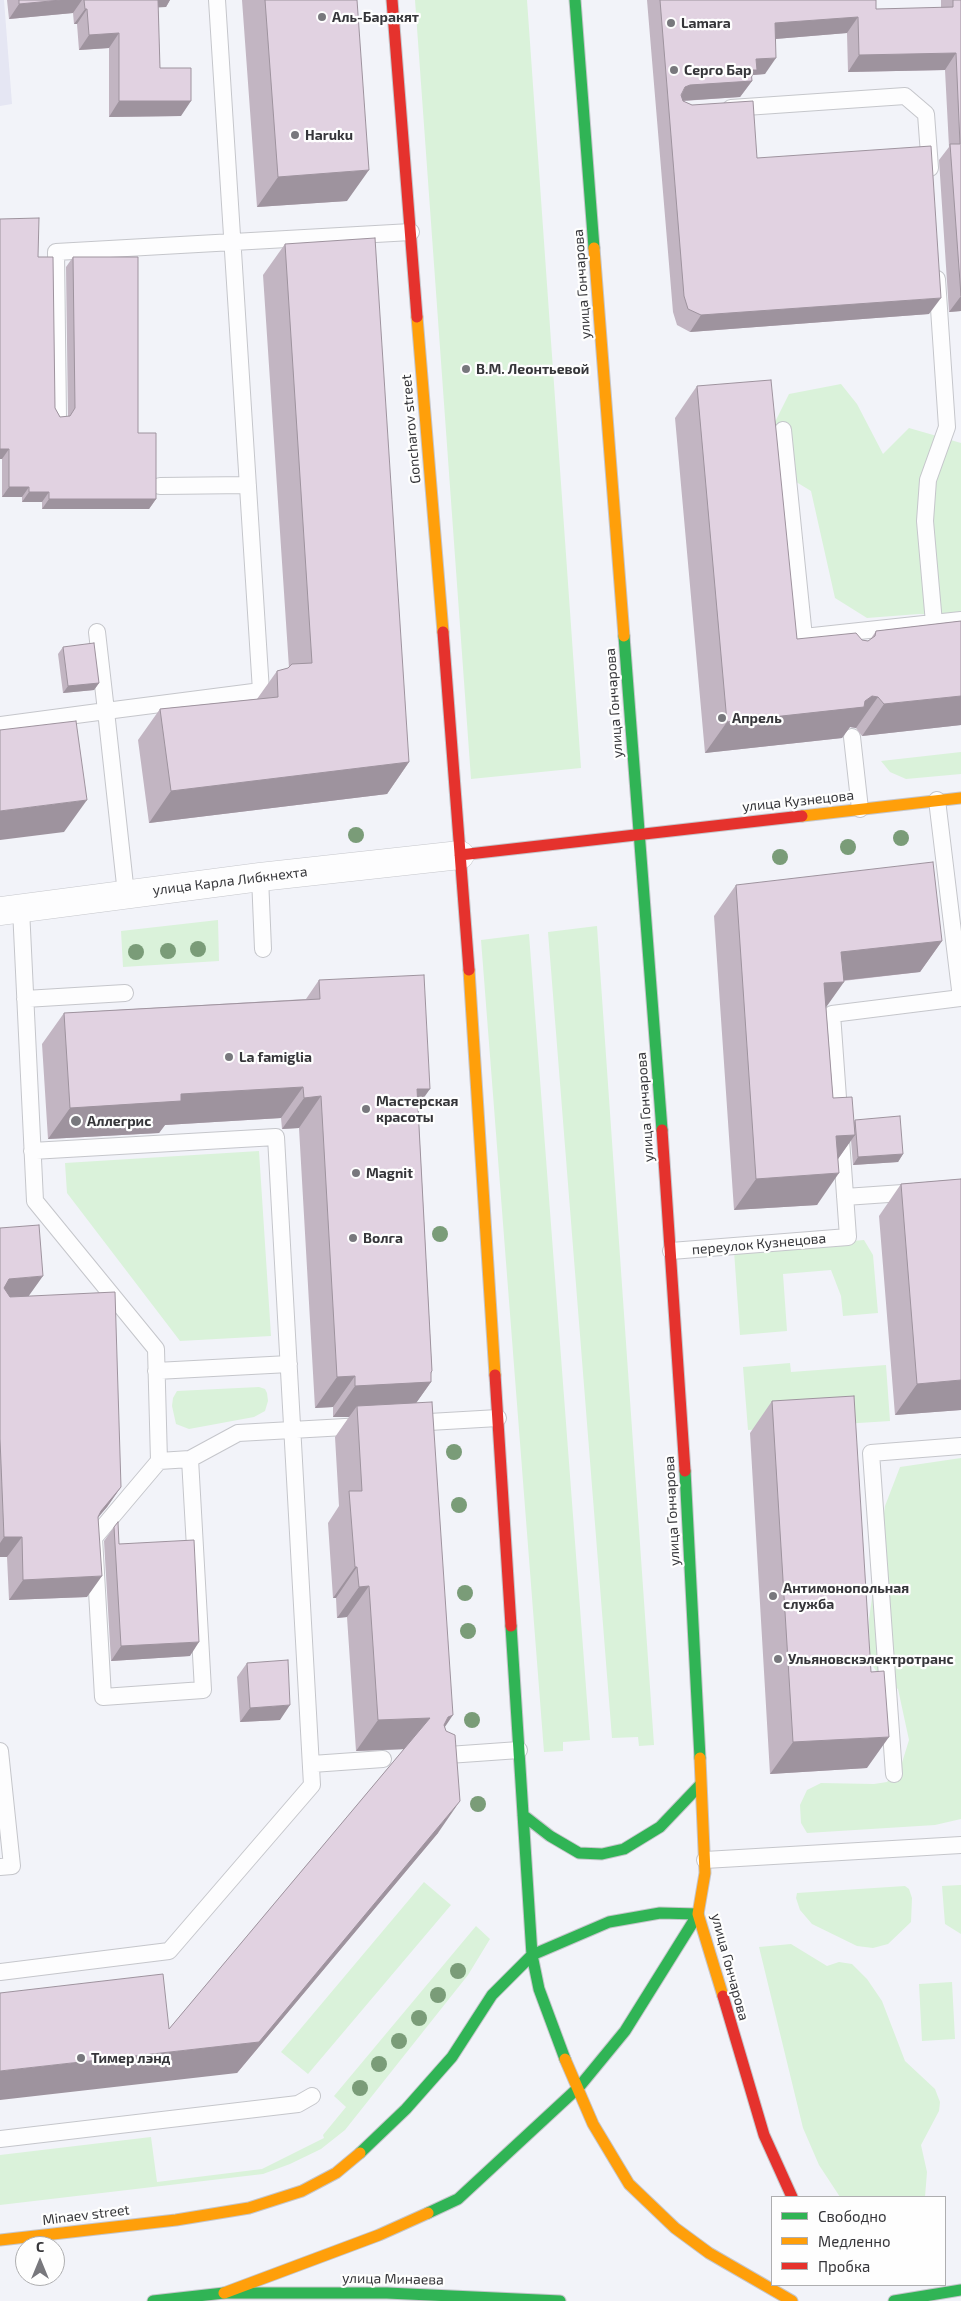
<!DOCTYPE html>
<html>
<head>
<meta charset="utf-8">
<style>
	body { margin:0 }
	#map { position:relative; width:961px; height:2301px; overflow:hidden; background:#f2f3f9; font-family:"Exo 2",sans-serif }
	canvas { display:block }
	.legend { position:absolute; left:771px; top:2196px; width:175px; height:90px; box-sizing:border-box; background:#fefefe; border:1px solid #aeaeb0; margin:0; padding:6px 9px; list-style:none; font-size:15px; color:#36363a }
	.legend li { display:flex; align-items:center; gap:10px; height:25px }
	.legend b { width:25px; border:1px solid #aeaeb0 }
	.north { position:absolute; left:15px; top:2236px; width:50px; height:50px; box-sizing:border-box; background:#fefefe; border:1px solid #aeaeb0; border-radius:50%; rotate:0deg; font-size:14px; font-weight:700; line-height:20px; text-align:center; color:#36363a }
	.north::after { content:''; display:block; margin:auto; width:18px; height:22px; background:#78787d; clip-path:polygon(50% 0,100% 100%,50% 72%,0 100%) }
</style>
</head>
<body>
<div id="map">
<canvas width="961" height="2301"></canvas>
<ul class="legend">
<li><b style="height:6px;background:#30b455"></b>Свободно</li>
<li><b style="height:6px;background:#ff9f0a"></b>Медленно</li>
<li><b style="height:6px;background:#e5322d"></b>Пробка</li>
</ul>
<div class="north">С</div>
</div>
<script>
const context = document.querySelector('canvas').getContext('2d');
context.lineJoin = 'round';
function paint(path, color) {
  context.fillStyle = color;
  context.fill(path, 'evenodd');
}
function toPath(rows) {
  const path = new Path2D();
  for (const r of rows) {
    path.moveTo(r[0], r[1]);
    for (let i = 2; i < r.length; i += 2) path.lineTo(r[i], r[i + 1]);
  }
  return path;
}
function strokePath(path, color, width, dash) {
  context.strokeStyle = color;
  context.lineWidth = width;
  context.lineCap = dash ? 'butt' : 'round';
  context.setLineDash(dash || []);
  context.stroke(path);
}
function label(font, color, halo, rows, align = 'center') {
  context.font = font + ' "Exo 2",sans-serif';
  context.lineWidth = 4.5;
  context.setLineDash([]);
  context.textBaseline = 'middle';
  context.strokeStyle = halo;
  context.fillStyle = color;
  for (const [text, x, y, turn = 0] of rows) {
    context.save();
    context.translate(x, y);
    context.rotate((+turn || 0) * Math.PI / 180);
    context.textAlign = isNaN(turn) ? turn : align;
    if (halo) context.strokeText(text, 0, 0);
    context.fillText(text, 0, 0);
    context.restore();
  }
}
const built = toPath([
	[0,0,4,0,12,104,0,106]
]);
const green = toPath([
	[415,0,527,0,581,768,471,779],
	[841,384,857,404,883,454,909,428,961,443,961,616,919,614,867,618,835,598,811,491,783,474,775,422,789,394],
	[961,752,961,774,906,779,890,772,881,761],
	[218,920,219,961,123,967,121,931],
	[597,926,654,1745,639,1746,638,1737,612,1738,548,932],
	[529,934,590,1740,563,1742,563,1751,544,1752,481,940],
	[259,1151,271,1336,180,1341,67,1193,65,1163],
	[864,1240,873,1255,878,1313,843,1316,841,1296,831,1270,783,1274,787,1331,740,1335,734,1251],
	[790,1363,791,1372,886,1365,890,1421,748,1430,743,1367],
	[259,1387,265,1389,267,1393,268,1401,265,1411,254,1417,189,1429,176,1424,172,1406,173,1398,177,1391],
	[961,1458,961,1819,935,1825,807,1833,801,1823,800,1805,807,1790,821,1783,874,1784,887,1782,901,1766,909,1740,898,1689,879,1675,870,1662,869,1619,885,1506,900,1467],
	[424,1882,451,1905,308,2074,281,2052],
	[961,1885,961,1934,945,1924,942,1886],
	[905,1886,909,1889,912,1898,911,1922,888,1944,873,1948,857,1946,812,1924,800,1910,796,1898,797,1893],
	[476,1926,490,1939,468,1975,345,2130,321,2149,290,2164,263,2174,0,2205,0,2155,151,2137,157,2182,262,2169,324,2138,323,2135,346,2107,334,2096],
	[791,1944,827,1966,839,1962,852,1964,867,1979,882,2001,905,2061,935,2089,940,2102,939,2111,921,2145,927,2172,925,2197,840,2197,819,2165,803,2128,759,1947],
	[952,1982,955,2039,922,2041,919,1984]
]);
const lane = toPath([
	[731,108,905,96,926,114,930,168],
	[58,418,56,252,411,232],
	[783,430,804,637,961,620],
	[160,486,248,485],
	[934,623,925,521,928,480,947,427,937,279],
	[0,725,106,711,97,632],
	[852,737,860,809],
	[937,800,961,998],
	[260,877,263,949],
	[126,894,106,711,261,691,217,0],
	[21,909,35,1201,156,1349,159,1461],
	[25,999,125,993],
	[845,1197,961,1189],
	[671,1251,848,1237,832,1014,961,998],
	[156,1371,289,1364],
	[412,1423,498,1418],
	[190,1459,203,1690,103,1697,94,1538,159,1461,190,1459,238,1433,363,1426],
	[0,1751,12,1866,0,1867],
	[434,1756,519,1750],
	[312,1764,383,1759],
	[894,1774,871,1453,961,1446],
	[705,1860,961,1845],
	[0,1972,169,1951,312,1785,276,1137,32,1151],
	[0,2139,298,2104,312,2096]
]);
const street = toPath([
	[0,911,260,877,460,855]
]);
const fast = toPath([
	[575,0,594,248],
	[624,636,662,1130],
	[685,1471,700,1758],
	[511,1626,532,1955,539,1989,565,2059],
	[523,1815,550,1836,579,1853,602,1854,624,1849,660,1827,700,1785],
	[360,2153,406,2109,452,2057,492,1995,532,1955,609,1922,660,1913,698,1914],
	[428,2213,458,2199,579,2087,625,2031,698,1914],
	[153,2301,224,2293,387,2293,560,2301],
	[894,2301,961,2290]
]);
const slow = toPath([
	[594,248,624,636],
	[417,317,443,632],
	[802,816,961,798],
	[469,970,495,1375],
	[700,1758,705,1873,698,1914,723,1996],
	[565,2059,593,2124,629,2184,675,2228,709,2253,792,2301],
	[0,2240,176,2220,249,2208,302,2191,336,2173,360,2153],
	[224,2293,379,2235,428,2213]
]);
const jam = toPath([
	[392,0,417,317],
	[443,632,469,970],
	[460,855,802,816],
	[662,1130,685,1471],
	[495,1375,511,1626],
	[723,1996,764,2135,792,2197]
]);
const trees = [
	[356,835],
	[901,838],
	[848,847],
	[780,857],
	[198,949],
	[168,951],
	[136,952],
	[440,1234],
	[454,1452],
	[459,1505],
	[465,1593],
	[468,1631],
	[472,1720],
	[478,1804],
	[458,1971],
	[438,1995],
	[419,2018],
	[399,2041],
	[379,2064],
	[360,2088]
];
const wall = toPath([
	[7,0,170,0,166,7,158,7,160,68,181,116,109,117,109,48,79,50,77,24,74,24,73,13,9,19],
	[242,0,357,0,347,201,257,207],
	[647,0,876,0,876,9,941,8,941,0,961,0,961,311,949,312,939,160,949,147,945,70,848,72,847,33,775,39,765,74,753,75,752,77,752,81,740,97,683,101,692,105,757,158,929,314,690,332,677,325,673,312],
	[0,219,38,257,55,408,60,417,68,417,66,267,73,257,138,433,156,499,149,509,42,509,42,502,22,502,22,497,2,497,2,459,0,459],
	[285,244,409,762,387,794,149,823,138,740,160,709,257,699,277,671,289,668,263,275],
	[697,386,797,639,862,640,868,641,870,640,876,631,961,621,961,725,862,736,856,728,850,727,842,738,705,753,675,418],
	[63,647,99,683,94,690,63,693,58,654],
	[736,885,942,941,920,972,843,981,826,1006,833,1098,854,1122,855,1120,903,1154,898,1162,853,1165,851,1140,838,1159,817,1205,734,1210,714,916],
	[319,980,418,1106,432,1371,431,1374,431,1382,416,1403,445,1727,438,1833,237,2073,169,2029,404,1749,356,1751,347,1617,337,1618,336,1598,333,1598,328,1523,339,1506,335,1437,349,1417,333,1417,333,1407,315,1408,299,1128,282,1129,281,1118,165,1125,159,1133,48,1139,42,1044,64,1013,306,999],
	[961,1179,961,1410,895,1415,879,1216,901,1184],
	[0,1228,29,1296,121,1487,107,1507,98,1517,87,1597,9,1600,7,1557,0,1557],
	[772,1401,867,1768,770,1774,750,1433],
	[114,1527,119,1544,190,1656,111,1661,104,1541],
	[247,1663,280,1720,240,1722,237,1677]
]);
const shadedWall = toPath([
	[61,0,82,0,73,13,9,19,19,4],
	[153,0,170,0,166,7,148,8],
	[85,9,87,9,77,24,74,24],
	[858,17,847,33,763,40,775,23],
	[119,33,109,48,79,50,89,35],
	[956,53,945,70,848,72,859,55],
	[776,58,765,74,753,75,749,81,752,81,740,97,679,101,685,87,756,59],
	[119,101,191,101,181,116,109,117],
	[369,170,347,201,257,207,278,177],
	[961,296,961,311,949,312],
	[941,298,929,314,690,332,701,315],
	[0,449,9,449,2,459,0,459],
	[9,487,29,487,22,497,2,497],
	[29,492,49,492,42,502,22,502],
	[49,499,156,499,149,509,42,509],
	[99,683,94,690,63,693,68,686],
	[872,696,878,697,856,728,850,727,842,738,705,753,727,722,865,701],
	[961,696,961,725,862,736,884,704],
	[409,762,387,794,149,823,171,791],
	[87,800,64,832,0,840,0,811],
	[942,941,920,972,819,983,841,952],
	[844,982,822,1013,824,983],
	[303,1087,281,1118,165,1125,159,1133,48,1139,70,1108,181,1094],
	[417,1089,430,1089,408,1120],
	[321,1096,299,1128,282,1129,304,1098],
	[855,1135,833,1166,836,1136],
	[903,1154,898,1162,853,1165,858,1157],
	[839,1173,817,1205,734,1210,756,1179],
	[43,1276,28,1297,0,1299,0,1292,9,1279],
	[432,1371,425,1382,431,1382,409,1413,357,1406,349,1417,333,1417,355,1386],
	[355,1376,333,1407,315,1408,337,1377],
	[961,1380,961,1410,895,1415,917,1384],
	[121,1487,107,1507,86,1532,101,1511],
	[4,1537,22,1537,7,1557,0,1557,0,1543],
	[355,1567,357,1567,336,1598,333,1598],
	[102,1576,87,1597,9,1600,23,1580],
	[369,1586,347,1617,337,1618,359,1587],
	[199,1642,190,1656,111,1661,121,1646],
	[290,1705,280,1720,240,1722,250,1708],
	[453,1715,432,1746,448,1717],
	[430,1718,408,1749,356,1751,378,1720],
	[889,1737,867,1768,770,1774,793,1742],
	[460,1801,438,1833,237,2073,0,2100,0,2071,259,2042]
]);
const building = toPath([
	[19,0,61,0,19,4,19,0],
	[84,0,158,0,160,68,191,68,191,101,119,101,119,33,89,35,87,9,85,9,84,0],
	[265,0,357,0,369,170,278,177,265,0],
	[660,0,876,0,876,9,953,7,953,0,961,0,961,296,950,144,960,144,956,53,859,55,858,17,775,23,776,58,756,59,757,70,751,70,752,81,690,85,685,87,681,95,683,101,692,105,753,101,757,158,931,146,941,298,701,315,688,309,684,296,660,0],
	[39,218,38,257,53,257,55,408,60,417,70,416,75,408,73,257,138,257,138,433,156,433,156,499,49,499,49,492,29,492,29,487,9,487,9,449,0,449,0,219,39,218],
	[375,238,409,762,171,791,160,709,278,697,277,671,288,668,292,664,312,663,285,244,375,238],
	[771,380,797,639,856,633,862,640,868,641,875,636,876,631,961,621,961,696,884,704,878,697,872,696,865,701,864,707,727,722,697,386,771,380],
	[94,643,99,683,68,686,63,647,94,643],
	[76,721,87,800,0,811,0,730,76,721],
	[933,862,942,941,841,952,844,982,824,983,833,1098,852,1097,855,1135,836,1136,839,1173,756,1179,736,885,933,862],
	[424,975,430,1089,417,1089,432,1371,431,1372,431,1382,355,1386,355,1376,337,1377,321,1096,304,1098,303,1087,181,1094,181,1101,70,1108,64,1013,320,999,319,980,424,975],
	[900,1116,903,1154,858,1157,855,1120,900,1116],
	[961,1179,961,1380,917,1384,901,1184,961,1179],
	[39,1225,43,1276,9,1279,4,1288,10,1297,115,1292,121,1487,101,1511,98,1517,102,1576,23,1580,22,1537,4,1537,0,1439,0,1228,39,1225],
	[854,1396,871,1672,884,1671,889,1737,793,1742,772,1401,854,1396],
	[432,1402,453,1715,448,1717,444,1725,446,1731,455,1735,460,1801,259,2042,0,2071,0,1993,163,1974,169,2029,430,1718,378,1720,369,1586,359,1587,357,1567,355,1567,349,1491,362,1491,357,1406,432,1402],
	[118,1522,119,1544,194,1540,199,1642,121,1646,114,1527,118,1522],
	[288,1660,290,1705,250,1708,247,1663,288,1660]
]);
const markers = [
	[322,17,5,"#78787d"],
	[671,23,5,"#78787d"],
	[674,70,5,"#78787d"],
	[295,135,5,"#78787d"],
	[466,369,5,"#78787d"],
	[722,718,5,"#78787d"],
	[229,1057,5,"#78787d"],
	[366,1109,5,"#78787d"],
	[76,1121,6,"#78787d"],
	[356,1173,5,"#78787d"],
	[353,1238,5,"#78787d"],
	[773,1596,5,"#78787d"],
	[778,1659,5,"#78787d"],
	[81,2058,5,"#78787d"]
];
const poiNames = [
	["Аль-Баракят",332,17],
	["Lamara",681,23],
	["Серго Бар",684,70],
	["Haruku",305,135],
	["В.М. Леонтьевой",476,369],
	["Апрель",732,718],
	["La famiglia",239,1057],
	["Мастерская",376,1101],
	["красоты",376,1117],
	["Аллегрис",87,1121],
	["Magnit",366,1173],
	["Волга",363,1238],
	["Антимонопольная",783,1588],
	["служба",783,1604],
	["Ульяновскэлектротранс",788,1659],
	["Тимер лэнд",91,2058]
];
const streetNames = [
	["улица Гончарова",582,284,-94],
	["Goncharov street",411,429,-95],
	["улица Гончарова",614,703,-94],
	["улица Кузнецова",798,801,-6],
	["улица Карла Либкнехта",230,881,-7],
	["улица Гончарова",645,1107,-94],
	["переулок Кузнецова",759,1244,-5],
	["улица Гончарова",672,1511,-93],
	["улица Гончарова",730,1967,75],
	["Minaev street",86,2215,-7],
	["улица Минаева",393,2279,1]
];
paint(built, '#e5e6f3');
paint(green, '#daf2da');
strokePath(lane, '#c5c6cb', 18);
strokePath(street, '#c5c6cb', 29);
strokePath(fast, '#c5c6cb', 13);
strokePath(slow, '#c5c6cb', 13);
strokePath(jam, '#c5c6cb', 13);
strokePath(lane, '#fdfdfe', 16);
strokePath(street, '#fdfdfe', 28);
strokePath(fast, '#30b455', 11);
strokePath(slow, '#ff9f0a', 11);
strokePath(jam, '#e5322d', 11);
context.fillStyle = '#7a9c78';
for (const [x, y] of trees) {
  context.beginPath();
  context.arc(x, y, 8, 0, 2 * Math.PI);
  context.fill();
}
paint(wall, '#c2b5c2');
paint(shadedWall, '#9e939e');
paint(building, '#e1d2e1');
strokePath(building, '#9e939e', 1);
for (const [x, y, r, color] of markers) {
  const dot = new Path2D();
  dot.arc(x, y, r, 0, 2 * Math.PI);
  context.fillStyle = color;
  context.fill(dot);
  strokePath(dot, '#fefefe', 2);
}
label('bold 14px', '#36363a', '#fefefe', poiNames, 'left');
label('14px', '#36363a', '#fefefe', streetNames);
</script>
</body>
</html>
